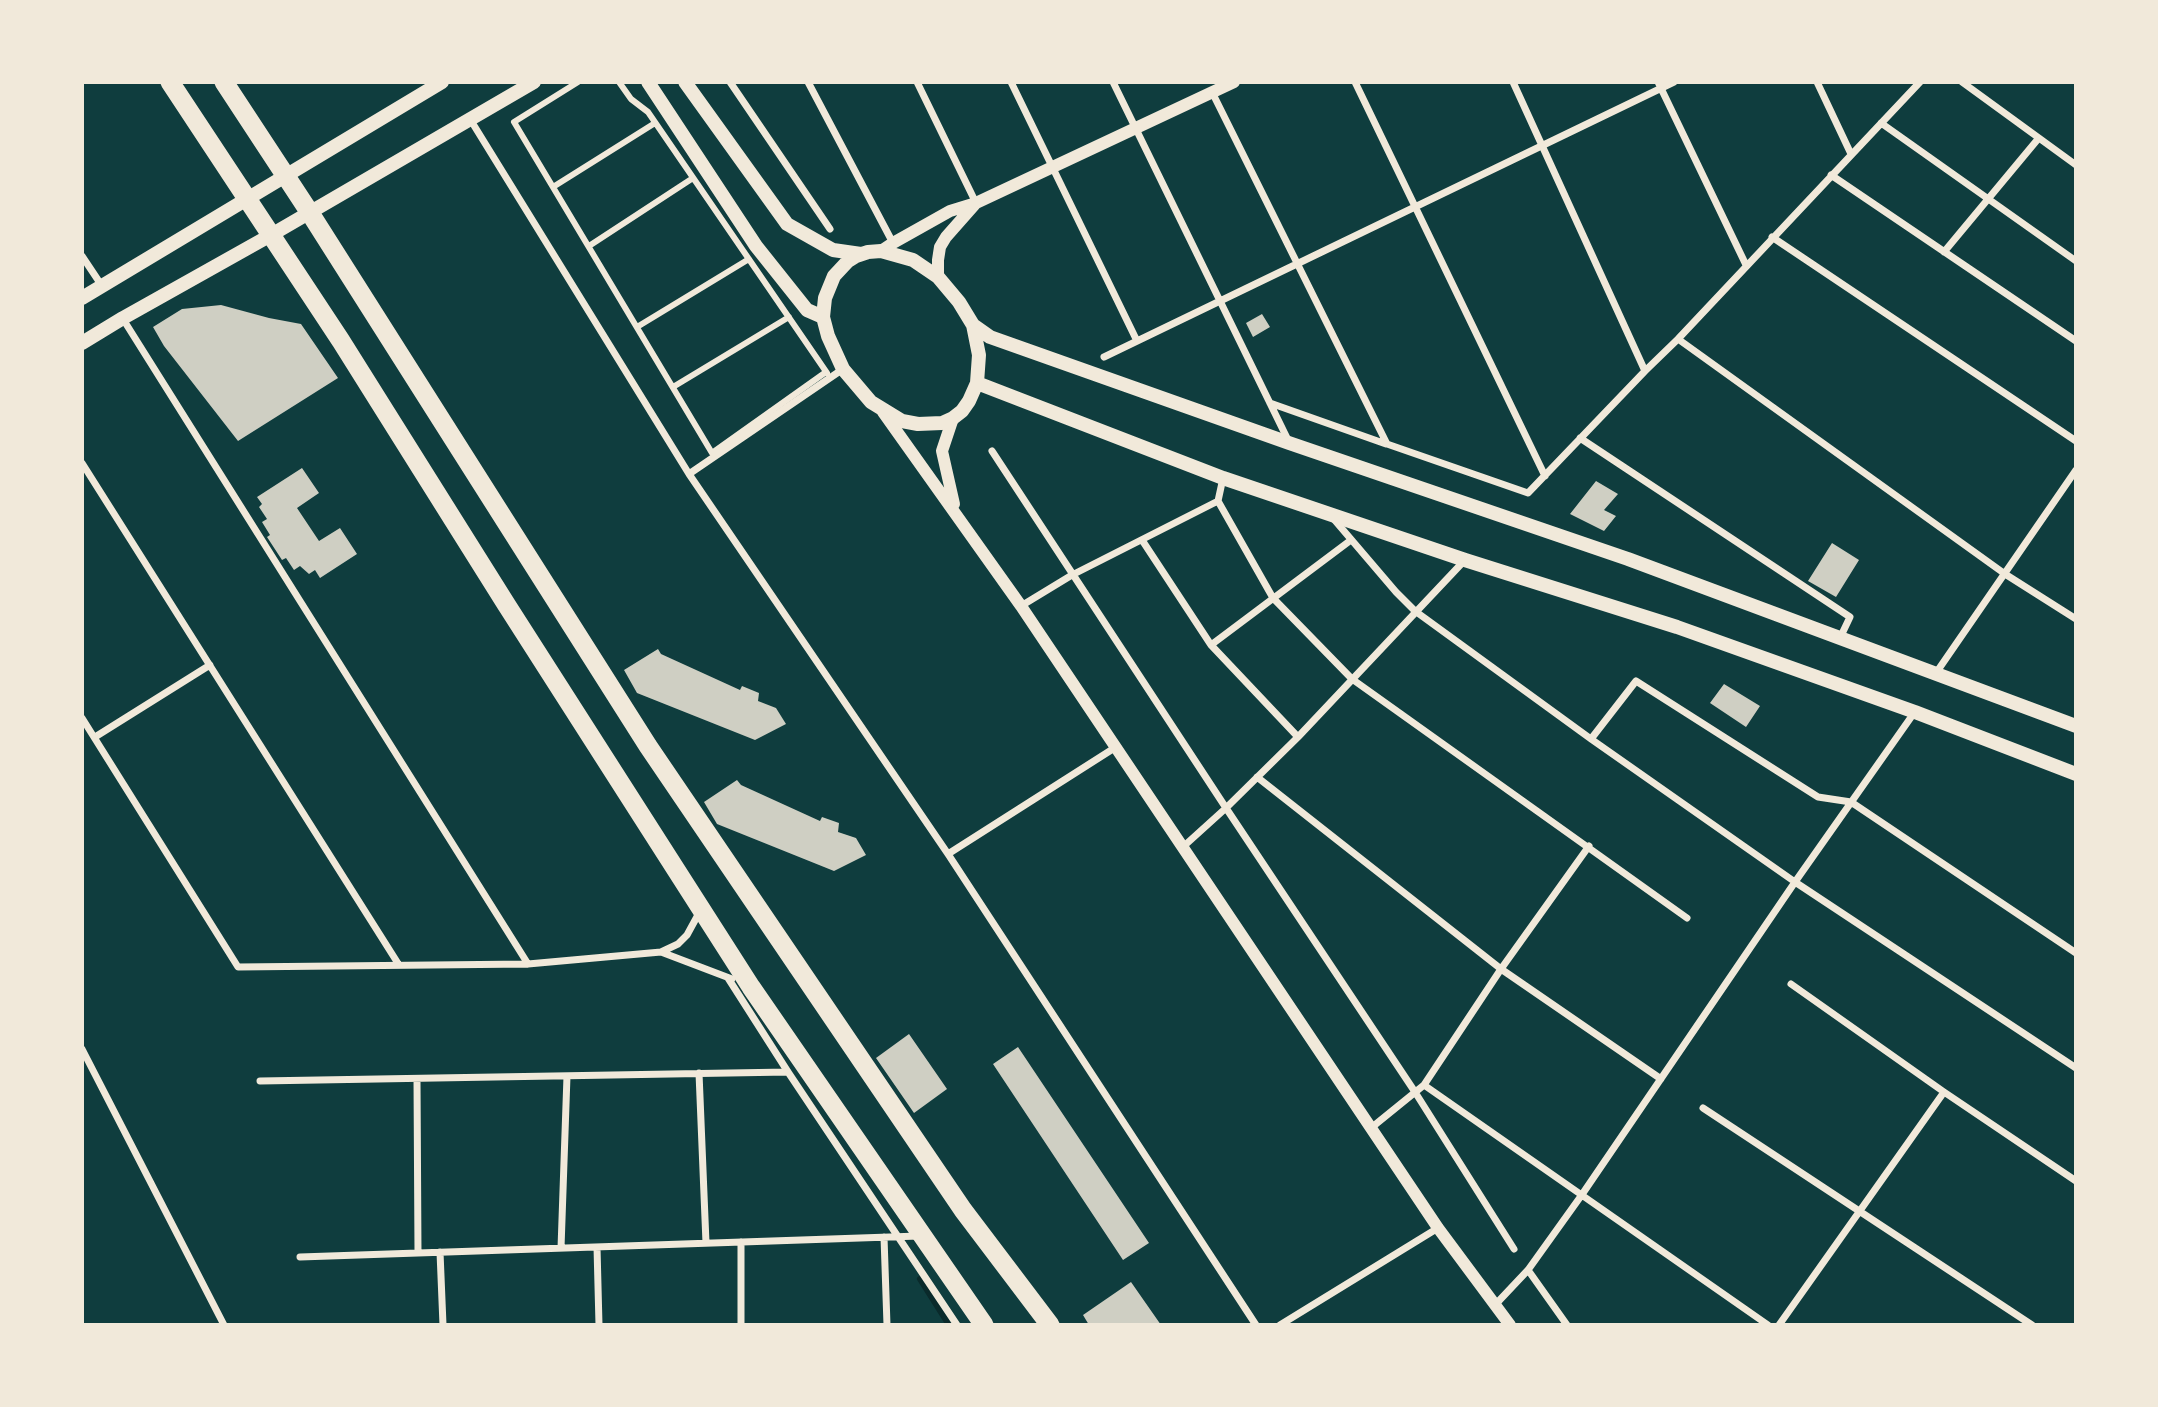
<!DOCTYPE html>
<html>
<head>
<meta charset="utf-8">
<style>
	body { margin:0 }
	#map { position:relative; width:2158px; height:1407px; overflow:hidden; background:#0f3d3e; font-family:Barlow,sans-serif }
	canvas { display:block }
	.frame { position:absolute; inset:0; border:84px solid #f1e9da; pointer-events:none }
</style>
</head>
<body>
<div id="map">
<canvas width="2158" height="1407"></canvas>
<div class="frame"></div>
</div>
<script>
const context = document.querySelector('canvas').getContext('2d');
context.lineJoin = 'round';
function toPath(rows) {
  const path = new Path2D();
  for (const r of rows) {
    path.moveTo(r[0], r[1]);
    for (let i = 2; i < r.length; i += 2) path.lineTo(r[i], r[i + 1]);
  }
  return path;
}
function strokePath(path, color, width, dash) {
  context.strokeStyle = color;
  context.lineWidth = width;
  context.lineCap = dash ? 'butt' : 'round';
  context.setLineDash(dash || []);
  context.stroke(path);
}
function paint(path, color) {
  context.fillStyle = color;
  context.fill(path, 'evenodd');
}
const stream = toPath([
	[920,1279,949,1325]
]);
const building = toPath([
	[221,305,269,318,301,324,338,378,238,441,164,346,153,327,182,309],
	[1262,314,1270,327,1253,337,1246,323],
	[302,468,319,493,297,508,319,541,340,528,357,554,320,578,315,570,309,574,300,566,294,570,286,558,282,560,267,537,270,535,262,522,267,519,259,507,262,504,257,497],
	[1596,481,1618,494,1604,510,1616,516,1604,531,1570,514],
	[1832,543,1859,560,1836,597,1808,581],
	[658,649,661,654,740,690,742,686,759,693,758,701,776,708,786,724,755,740,637,693,624,670],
	[1724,684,1760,706,1746,727,1710,703],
	[737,780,741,785,820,821,822,817,839,823,838,832,856,838,866,855,834,871,717,824,704,802],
	[909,1034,947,1089,914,1113,876,1058],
	[1018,1047,1149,1243,1123,1260,993,1064],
	[1131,1282,1161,1325,1089,1325,1083,1315]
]);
const pedestrian = toPath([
	[578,82,514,122,712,453,826,372],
	[619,82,631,99,648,112,827,373],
	[553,187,655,123],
	[589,246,693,178],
	[637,327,749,259],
	[673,387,789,317]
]);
const minor = toPath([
	[730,82,830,229],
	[808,82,893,243],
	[917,82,976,203],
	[1011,82,1137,341],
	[1113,82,1288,440],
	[1355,82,1545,476],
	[1513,82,1645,371],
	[1658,82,1746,265],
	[1817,82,1851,154],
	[1962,82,2076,165],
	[1212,92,1387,444,1528,493,1645,371,1678,339,1920,82],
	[470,119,689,474,948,854,1256,1325],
	[1881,123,2076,261],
	[1831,175,2076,341],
	[1772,237,2076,441],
	[1944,252,2038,139],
	[82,256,102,286],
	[123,319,528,964],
	[1678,339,2005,574,2076,619],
	[1104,357,1674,82],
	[1270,403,1386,444],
	[1580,438,1850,617,1840,638],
	[992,451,1226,808,1415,1092,1514,1249],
	[82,463,399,965],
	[689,474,843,369],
	[1218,501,1273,598,1352,679,1687,918],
	[1332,517,1396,592,1415,611,1591,739,1795,882,2076,1068],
	[1142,540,1211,645,1298,737],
	[1021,606,1072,575,1218,501,1223,478],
	[1211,645,1351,540],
	[1936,673,2076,470],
	[82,718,238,967,528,964,661,952,678,944,687,935,699,913],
	[95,737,210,665],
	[1591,739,1636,681,1818,797,1851,802,2076,953],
	[1257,777,1501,969,1661,1079],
	[1184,846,1226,808,1298,737,1464,561],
	[948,854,1116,747],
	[661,952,732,979],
	[728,978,788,1072,957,1325],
	[1791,984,1944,1092,2076,1181],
	[82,1049,224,1325],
	[699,1073,706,1243],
	[417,1079,418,1253],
	[260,1081,788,1072],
	[1424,1085,1768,1325],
	[1703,1108,2032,1325],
	[1371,1128,1424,1085,1501,969,1589,846],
	[884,1237,887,1325],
	[741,1242,741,1325],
	[597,1247,599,1325],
	[561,1248,567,1076],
	[440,1252,443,1325],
	[300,1257,919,1236],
	[1528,1270,1567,1325],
	[1495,1305,1528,1270,1581,1196,1795,882,1914,713],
	[1280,1325,1438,1228],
	[1779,1325,1944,1092]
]);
const tertiary = toPath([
	[881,251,893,243,950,211,976,203,1234,82],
	[938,277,938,260,940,247,946,237,976,203],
	[883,412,1021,606,1438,1228,1510,1325],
	[953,418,942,451,954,504]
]);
const secondary = toPath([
	[648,82,756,246,807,310,823,317],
	[685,82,787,224,833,250,861,254],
	[881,251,913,260,938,277,959,302,973,325,979,355,977,383,969,401,962,411,953,418,942,423,918,424,902,421,871,402,843,369,828,336,823,317,825,298,834,276,848,261,856,256,868,252,881,251],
	[82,298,442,82],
	[973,325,990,337,1289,443,1628,559,2076,726],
	[82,343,123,318,271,235,534,82],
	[977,383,1223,478,1465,560,1677,627,1915,712,2076,774]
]);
const trunk = toPath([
	[170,82,341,341,506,604,751,987,984,1325],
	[224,82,310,213,648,746,963,1210,1050,1325]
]);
strokePath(stream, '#0a2a2b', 6);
paint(building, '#cfcfc3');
strokePath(pedestrian, '#f1e9da', 6);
strokePath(minor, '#f1e9da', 7);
strokePath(tertiary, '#f1e9da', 12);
strokePath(secondary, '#f1e9da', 14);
strokePath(trunk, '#f1e9da', 19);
</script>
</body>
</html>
